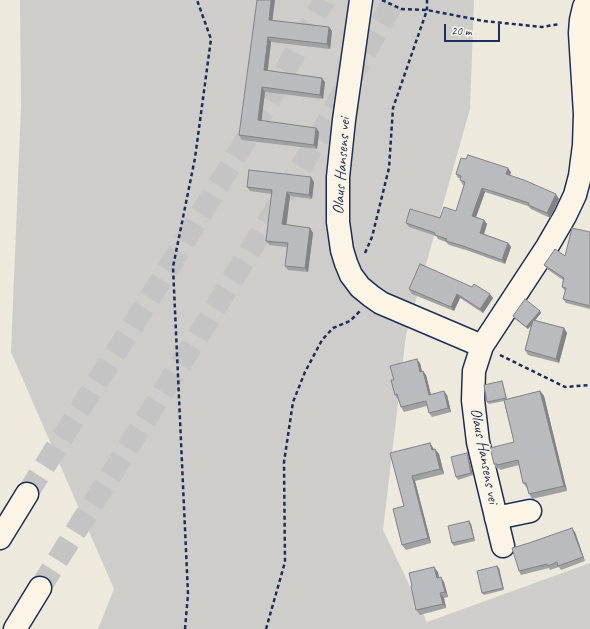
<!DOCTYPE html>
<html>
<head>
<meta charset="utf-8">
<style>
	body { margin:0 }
	#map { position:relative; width:590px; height:629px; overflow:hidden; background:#eee9dd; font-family:Caveat,sans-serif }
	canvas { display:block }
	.scale { position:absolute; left:444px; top:24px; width:56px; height:18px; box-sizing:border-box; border:2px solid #1b2f5e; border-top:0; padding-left:5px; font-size:12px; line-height:14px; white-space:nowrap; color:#1b2f5e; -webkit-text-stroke:3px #fcf5e5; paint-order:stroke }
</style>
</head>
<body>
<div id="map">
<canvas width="590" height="629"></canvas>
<div class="scale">20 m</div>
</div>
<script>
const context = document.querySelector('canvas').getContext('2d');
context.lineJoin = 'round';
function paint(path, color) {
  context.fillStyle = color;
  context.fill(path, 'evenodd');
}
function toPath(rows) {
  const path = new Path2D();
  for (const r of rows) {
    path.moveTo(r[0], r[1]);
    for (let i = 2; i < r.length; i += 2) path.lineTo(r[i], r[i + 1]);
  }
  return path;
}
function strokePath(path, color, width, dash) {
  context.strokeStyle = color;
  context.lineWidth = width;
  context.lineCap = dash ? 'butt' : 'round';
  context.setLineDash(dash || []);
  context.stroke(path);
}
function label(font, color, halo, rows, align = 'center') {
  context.font = font + ' Caveat,sans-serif';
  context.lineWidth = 3.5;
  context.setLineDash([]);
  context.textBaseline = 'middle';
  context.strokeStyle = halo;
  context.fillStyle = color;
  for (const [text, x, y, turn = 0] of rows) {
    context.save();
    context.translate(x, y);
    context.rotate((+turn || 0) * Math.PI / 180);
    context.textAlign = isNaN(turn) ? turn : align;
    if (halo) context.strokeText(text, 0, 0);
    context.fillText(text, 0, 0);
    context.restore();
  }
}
const green = toPath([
	[20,0,474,0,470,109,406,335,383,530,427,622,590,563,590,629,98,629,114,589,11,352,21,106]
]);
const highwayTunnel = toPath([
	[27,494,160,282,265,108,324,0],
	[40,588,208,320,318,139,394,0]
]);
const path = toPath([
	[382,0,401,9,427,10,484,21,542,27,560,24],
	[365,253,372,237,389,168,393,108,427,10,427,0],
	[500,355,565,387,590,385],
	[185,629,188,594,173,267,195,158,211,39,197,0],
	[266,629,285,562,284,462,293,402,305,372,322,340,333,328,350,321,360,311]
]);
const minor = toPath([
	[361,0,344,120,338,177,338,222,342,250,346,263,351,275,360,287,371,296,381,303,482,346],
	[496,518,530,511],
	[503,546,478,442,473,400,474,371,482,346,547,247,565,216,575,195,580,176,584,145,585,114,580,33,581,20,584,7,588,0]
]);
const highway = toPath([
	[0,538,27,494],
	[15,629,40,588]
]);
const wall = toPath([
	[272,20,329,27,332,31,330,49,271,42,268,70,325,82,323,99,265,92,261,121,316,128,319,132,317,149,242,140,239,135],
	[511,172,510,176,559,199,550,218,531,209,528,206,485,192,476,217,484,220,487,224,484,234,508,243,511,247,505,264,466,250,449,245,446,242,438,239,436,236,409,227,406,223,440,218,456,211,464,185,463,185,460,180,460,178,458,178,456,174],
	[314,182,312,199,290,196,286,225,310,228,313,233,308,272,288,270,285,266,287,247,269,245,266,241,272,194,250,191,247,187],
	[590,232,590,309,566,303,563,299,565,291,562,287,563,280,547,269,544,265,565,256],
	[472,287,493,298,483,313,460,298,454,311,412,294,409,289],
	[540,311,541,313,535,320,564,328,567,333,559,363,528,355,525,350,531,325,528,329,515,319,513,316],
	[420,363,422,371,426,375,431,395,447,395,451,412,432,417,429,413,427,406,404,412,401,407,398,399,395,395,394,380],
	[502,381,503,383,507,399,540,391,544,396,567,491,532,499,529,494,527,488,523,483,519,465,500,470,499,468,497,469,494,464,514,442,504,401,489,404,487,402],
	[430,443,434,449,439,454,444,474,415,481,431,543,406,550,402,545,404,506,390,453],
	[467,453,468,456,473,475,458,480,456,477],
	[469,521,471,524,475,541,454,546,452,543],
	[575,532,585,561,561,570,559,567,550,570,549,568,521,575,519,571],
	[499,568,504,590,484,595,482,593],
	[438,572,439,578,444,582,448,597,444,598,446,608,420,615,416,610,412,586]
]);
const shadedWall = toPath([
	[271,0,275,0,272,24,269,20],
	[329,27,332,31,330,49,327,44],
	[268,37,271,42,267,74,264,70],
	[322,78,325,82,323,99,320,95],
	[262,87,265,92,261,125,258,120],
	[316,128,319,132,317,149,314,145],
	[508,168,511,172,509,178,506,174],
	[311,177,314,182,312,199,309,195],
	[482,188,485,192,475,220,472,216],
	[287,192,290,196,286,229,282,224],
	[556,194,559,199,550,218,547,213],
	[484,220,487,224,483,237,480,233],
	[310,228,313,233,308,272,305,268],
	[508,243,511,247,505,264,502,260],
	[457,294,460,298,454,311,451,307],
	[490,294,493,298,483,313,480,309],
	[540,311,541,313,528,329,526,327],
	[564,328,567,333,559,363,556,359],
	[417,359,420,363,423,376,420,372],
	[423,371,426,375,432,399,429,395],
	[444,391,447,395,451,412,448,408],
	[540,391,544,396,567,491,564,486],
	[430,443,433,448,435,455,432,450],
	[435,449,439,454,444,474,440,469],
	[467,453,468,456,473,475,471,473],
	[412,476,415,481,431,543,428,538],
	[469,521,471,524,475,541,474,538],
	[572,528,575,532,585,561,583,557],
	[497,566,499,568,504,590,503,588],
	[434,567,438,572,440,583,437,578],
	[441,577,444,582,448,597,445,592],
	[440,593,444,598,446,608,443,604]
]);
const building = toPath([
	[257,0,271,0,269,20,329,27,327,44,268,37,264,70,322,78,320,95,262,87,258,120,316,128,314,145,239,135,257,0],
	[468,155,508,168,506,174,524,180,556,194,547,213,528,205,529,203,482,188,472,216,484,220,480,233,508,243,502,260,463,246,446,241,447,239,435,235,435,233,406,223,410,209,440,218,444,207,456,211,465,182,460,180,461,176,456,174,461,158,466,159,468,155],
	[249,170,311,177,309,195,287,192,282,224,310,228,305,268,285,266,288,243,266,241,272,190,247,187,249,170],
	[572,228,590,232,590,306,563,299,566,288,562,287,564,278,544,265,555,249,565,256,572,228],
	[420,264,472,287,474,284,490,294,480,309,457,294,451,307,409,289,420,264],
	[525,299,540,311,526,327,513,316,525,299],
	[533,320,564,328,556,359,525,350,533,320],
	[417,359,420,372,423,371,429,395,444,391,448,408,429,413,426,401,401,407,397,394,395,395,391,380,394,380,390,366,417,359],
	[502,381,506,398,487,402,484,385,502,381],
	[540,391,564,486,529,494,526,483,523,483,518,460,497,465,497,464,494,464,490,448,514,442,504,400,540,391],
	[430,443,432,450,435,449,440,469,412,476,428,538,402,545,393,509,404,506,390,453,430,443],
	[467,453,471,473,456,477,451,457,467,453],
	[469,521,474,538,452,543,448,526,469,521],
	[572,528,583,557,558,566,557,562,548,566,547,564,519,571,512,548,529,543,572,528],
	[497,566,503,588,482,593,477,571,497,566],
	[434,567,437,578,441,577,445,592,440,593,443,604,416,610,411,586,412,586,409,573,434,567]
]);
const streetNames = [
	["Olaus Hansens vei",342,166,-86],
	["Olaus Hansens vei",484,456,79]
];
paint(green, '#cfcdca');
strokePath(highwayTunnel, '#c4c4c4', 22, [22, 11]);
strokePath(minor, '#1b2f5e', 25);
strokePath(highway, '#1b2f5e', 25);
strokePath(path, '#1b2f5e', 2.5, [4, 3]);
strokePath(minor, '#fcf5e5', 22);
strokePath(highway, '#fcf5e5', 22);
paint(wall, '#a0a1a3');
paint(shadedWall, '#828385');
paint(building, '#babbbe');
strokePath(building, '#828385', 1);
label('16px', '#1b2f5e', '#fcf5e5', streetNames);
</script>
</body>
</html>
